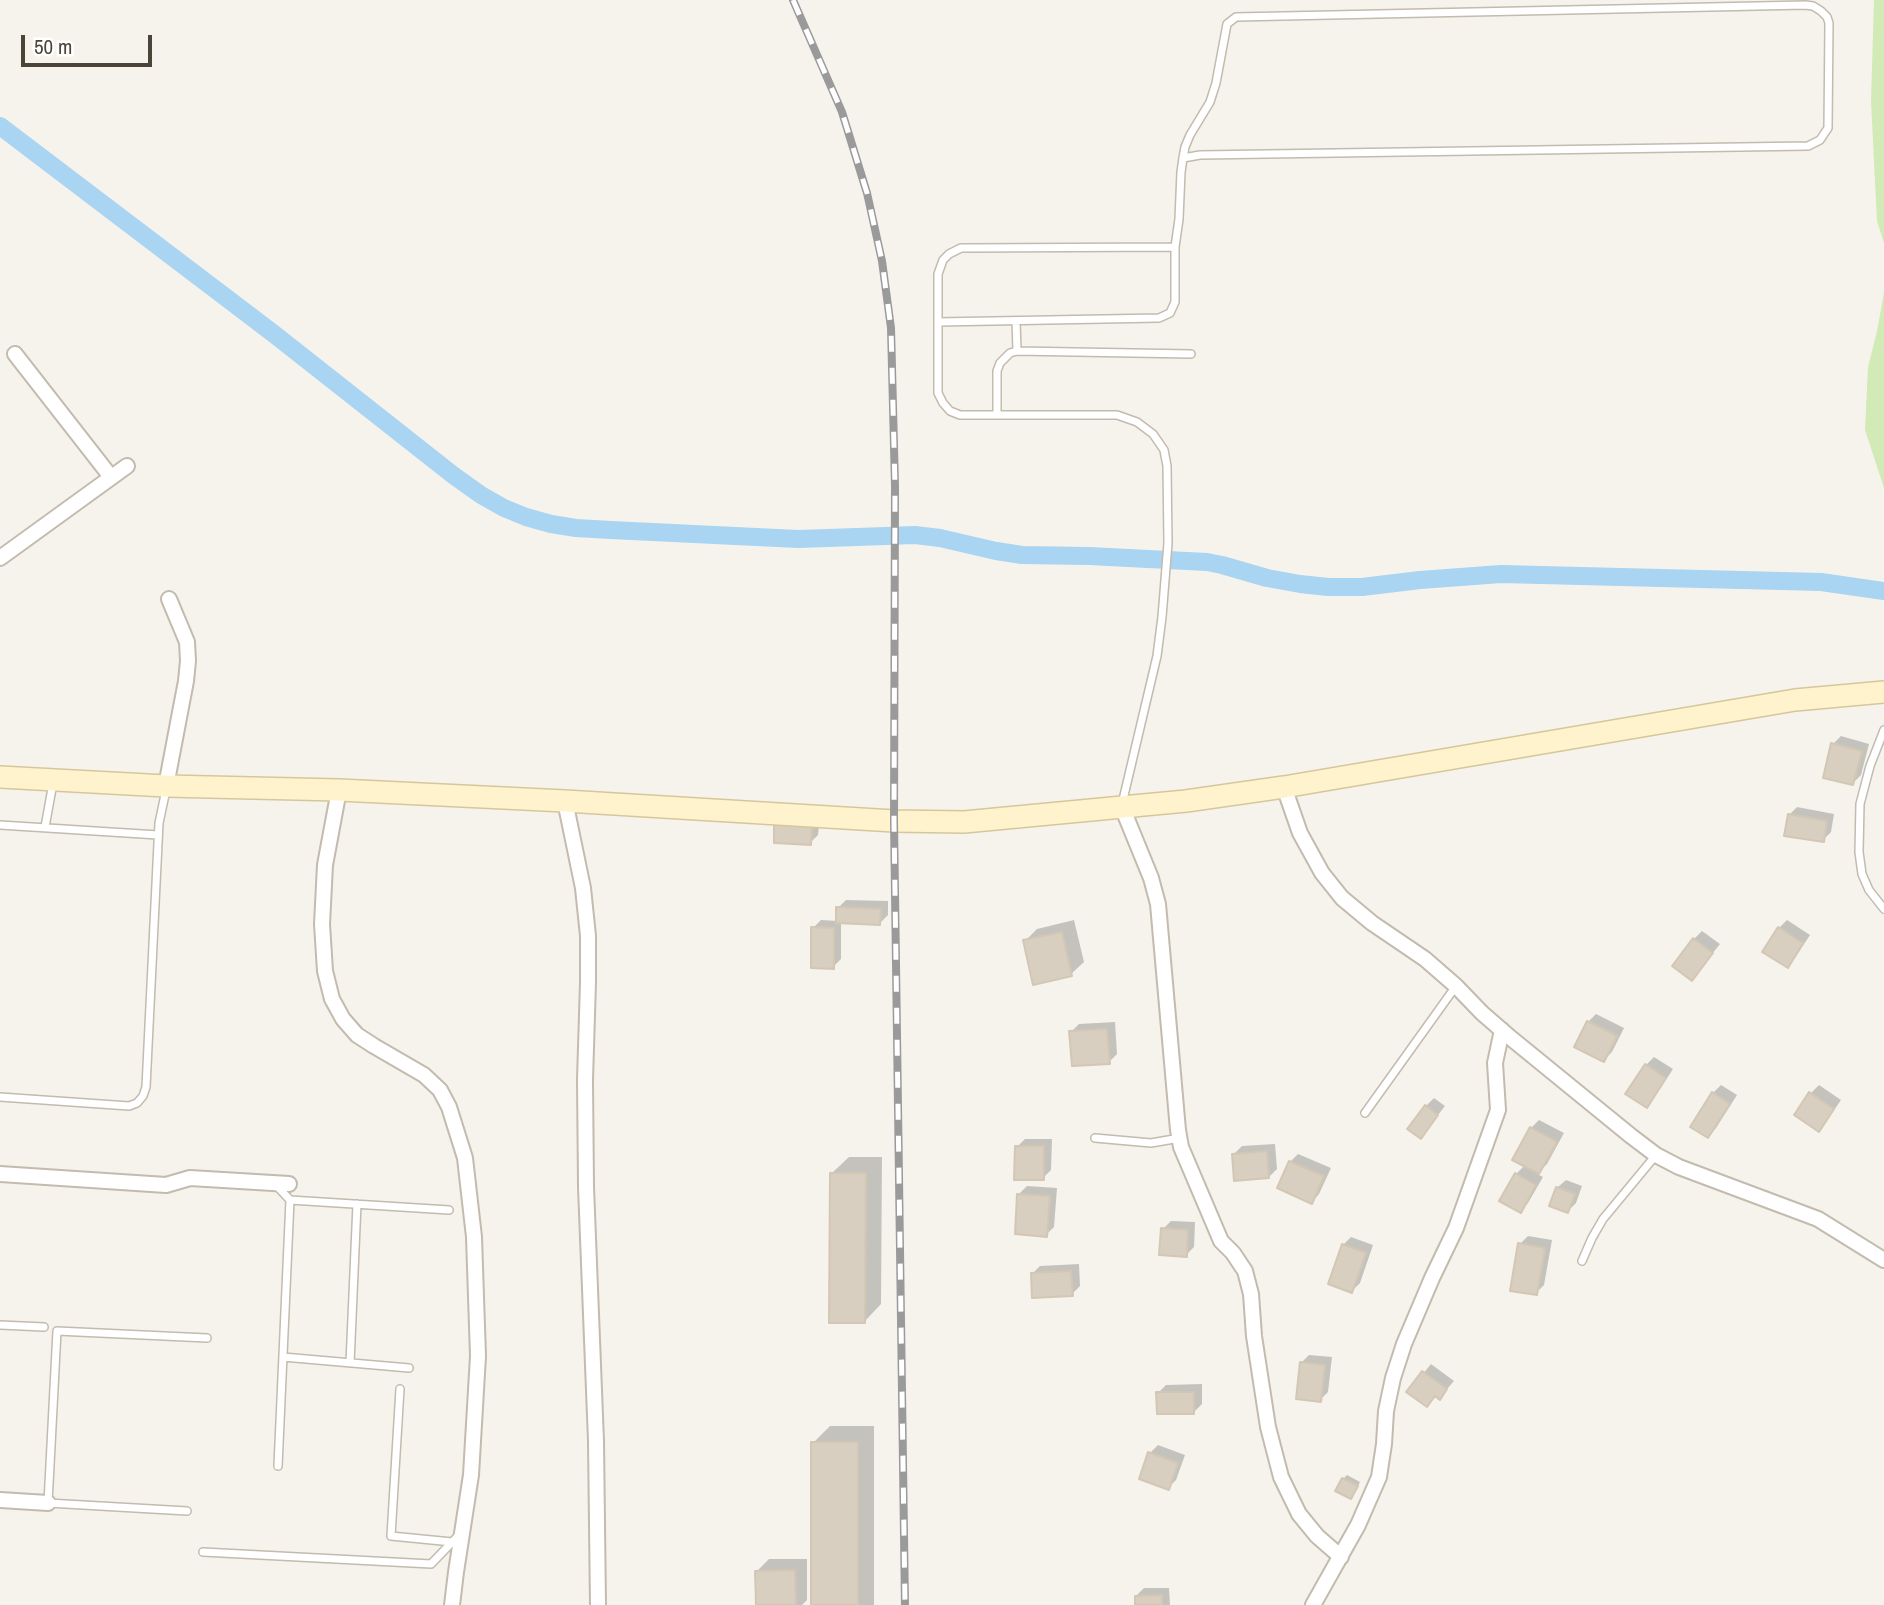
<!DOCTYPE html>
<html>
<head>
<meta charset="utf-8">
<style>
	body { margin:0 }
	#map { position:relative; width:1884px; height:1605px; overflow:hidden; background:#f6f3ec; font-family:"Archivo Narrow",sans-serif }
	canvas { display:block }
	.scale { position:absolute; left:21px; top:35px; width:131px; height:32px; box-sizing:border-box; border:4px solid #4b4439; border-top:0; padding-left:9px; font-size:21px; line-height:24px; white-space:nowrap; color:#4b4439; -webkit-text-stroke:5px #fff; paint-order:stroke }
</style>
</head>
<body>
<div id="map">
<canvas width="1884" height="1605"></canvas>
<div class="scale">50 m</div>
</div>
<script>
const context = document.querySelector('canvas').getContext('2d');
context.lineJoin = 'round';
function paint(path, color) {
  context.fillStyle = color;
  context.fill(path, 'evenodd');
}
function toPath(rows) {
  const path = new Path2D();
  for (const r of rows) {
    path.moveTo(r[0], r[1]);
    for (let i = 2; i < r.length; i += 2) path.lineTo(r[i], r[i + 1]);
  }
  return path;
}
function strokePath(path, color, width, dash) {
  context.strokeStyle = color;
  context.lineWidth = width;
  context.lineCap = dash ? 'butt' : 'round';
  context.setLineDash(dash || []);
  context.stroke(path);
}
const green = toPath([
	[1874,0,1884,0,1884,243,1877,221,1871,101],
	[1884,293,1884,488,1865,430,1868,367,1877,331]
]);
const shadow = toPath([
	[1841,736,1869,744,1861,775,1853,783,1833,744],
	[1797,807,1834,814,1831,832,1823,840,1789,815],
	[820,817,818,835,810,843,776,824],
	[846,900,888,901,888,915,880,923,841,921,841,959,833,967,813,928,821,920,838,921,838,908],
	[1074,920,1084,962,1071,974,1025,941,1037,929],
	[1787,920,1810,935,1795,958,1787,966,1779,928],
	[1702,931,1720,944,1692,979,1694,939],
	[1596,1014,1624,1028,1612,1052,1604,1060,1588,1022],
	[1115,1022,1117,1054,1109,1062,1071,1032,1079,1024],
	[1654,1057,1673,1069,1654,1098,1647,1106,1646,1065],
	[1721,1085,1737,1095,1716,1128,1708,1136,1713,1093],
	[1819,1085,1841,1100,1826,1122,1818,1130,1796,1115,1811,1093],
	[1434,1098,1445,1106,1421,1137,1426,1106],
	[1539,1120,1564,1133,1547,1164,1537,1174,1543,1177,1528,1203,1520,1211,1516,1174,1525,1165,1514,1159,1531,1128],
	[1025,1139,1052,1139,1051,1170,1043,1178,1017,1147],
	[1275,1144,1277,1169,1269,1177,1234,1154,1242,1146],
	[1298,1154,1331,1168,1319,1194,1312,1202,1290,1162],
	[849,1157,882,1157,881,1304,865,1321,832,1173],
	[1566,1180,1582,1186,1576,1203,1568,1211,1551,1205,1558,1187],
	[1027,1186,1057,1188,1054,1227,1046,1235,1019,1194],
	[1171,1221,1195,1222,1194,1247,1186,1255,1163,1229],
	[1528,1236,1552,1240,1544,1285,1536,1293,1520,1244],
	[1351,1237,1373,1245,1360,1283,1352,1291,1343,1245],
	[1079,1264,1080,1286,1072,1294,1032,1274,1040,1266],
	[1309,1355,1332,1357,1328,1392,1320,1400,1301,1363],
	[1431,1364,1454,1381,1440,1397,1436,1395,1427,1405,1409,1391],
	[1202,1384,1202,1404,1194,1412,1158,1393,1166,1385],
	[830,1426,874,1426,874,1605,813,1605,813,1443],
	[1158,1445,1185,1455,1176,1480,1168,1488,1150,1453],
	[1347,1475,1360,1482,1354,1494,1343,1479],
	[769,1559,807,1559,807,1600,802,1605,757,1605,757,1571],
	[1144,1588,1169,1588,1170,1605,1137,1605,1136,1596]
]);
const canal = toPath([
	[0,126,274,334,453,475,481,495,504,508,526,517,551,524,576,528,611,530,798,539,915,535,940,538,996,551,1022,555,1089,556,1207,562,1222,565,1267,578,1300,584,1328,587,1362,587,1420,580,1501,574,1821,582,1884,591]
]);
const building = toPath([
	[1831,743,1862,751,1853,785,1823,778,1831,743],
	[1788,814,1827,821,1824,842,1784,836,1788,814],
	[774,824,812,824,811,845,774,843,774,824],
	[836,907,881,909,880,925,836,923,836,907],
	[811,927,834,928,834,969,811,968,811,927],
	[1778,927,1803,943,1788,968,1762,952,1778,927],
	[1062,932,1072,976,1033,985,1023,940,1062,932],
	[1693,938,1713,953,1692,981,1672,966,1693,938],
	[1587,1021,1617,1036,1604,1062,1574,1047,1587,1021],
	[1107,1029,1110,1064,1072,1066,1069,1031,1107,1029],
	[1645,1064,1666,1078,1647,1108,1625,1094,1645,1064],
	[1712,1092,1730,1104,1708,1138,1690,1127,1712,1092],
	[1809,1092,1834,1109,1819,1132,1794,1115,1809,1092],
	[1425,1105,1438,1115,1421,1139,1407,1129,1425,1105],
	[1530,1127,1557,1142,1539,1174,1512,1160,1530,1127],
	[1015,1146,1044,1146,1044,1180,1014,1180,1015,1146],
	[1267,1151,1269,1178,1234,1181,1232,1154,1267,1151],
	[1289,1161,1324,1176,1312,1204,1277,1188,1289,1161],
	[830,1173,866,1173,865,1323,829,1323,830,1173],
	[1515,1173,1536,1185,1521,1213,1499,1201,1515,1173],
	[1556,1187,1575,1194,1568,1213,1549,1206,1556,1187],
	[1017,1194,1050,1196,1047,1237,1015,1234,1017,1194],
	[1161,1228,1188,1230,1187,1257,1159,1255,1161,1228],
	[1518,1243,1545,1248,1537,1295,1510,1291,1518,1243],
	[1342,1244,1366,1253,1352,1293,1328,1284,1342,1244],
	[1071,1271,1073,1296,1032,1298,1031,1273,1071,1271],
	[1300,1362,1325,1365,1321,1402,1296,1399,1300,1362],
	[1422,1371,1447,1389,1440,1400,1435,1396,1427,1407,1406,1392,1422,1371],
	[1156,1392,1194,1392,1194,1414,1157,1414,1156,1392],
	[811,1442,858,1442,858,1605,811,1605,811,1442],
	[1148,1452,1178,1463,1169,1490,1139,1479,1148,1452],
	[1342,1478,1358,1486,1351,1499,1335,1491,1342,1478],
	[795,1570,796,1605,756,1605,755,1571,795,1570],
	[1162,1595,1162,1605,1135,1605,1135,1596,1162,1595]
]);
const service = toPath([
	[1016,321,1017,351],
	[938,322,1159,318,1170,313,1175,302,1175,247],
	[997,415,997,371,1000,363,1010,353,1017,351,1191,354],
	[1884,730,1870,766,1860,804,1859,852,1862,874,1869,890,1884,909],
	[1122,804,1157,656,1162,617,1168,543,1167,466,1164,450,1153,434,1137,422,1117,415,960,415,950,411,943,403,938,393,938,274,943,260,949,254,961,248,968,248,1175,247,1179,219,1181,172,1183,158,1185,147,1190,135,1210,102,1216,83,1227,24,1236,17,1805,5,1813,6,1821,11,1827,17,1829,23,1828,128,1820,140,1808,146,1200,155,1183,158],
	[0,825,158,835],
	[45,827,53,783],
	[0,1097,129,1106,137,1103,143,1096,146,1087,159,823,166,790],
	[1365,1113,1456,986],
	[1095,1138,1151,1143,1180,1138],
	[275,1184,290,1200,449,1210],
	[1582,1261,1592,1238,1603,1219,1656,1155],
	[0,1325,44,1327],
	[283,1357,409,1368],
	[350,1363,357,1204],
	[400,1389,391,1536,452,1542],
	[278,1466,290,1200],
	[187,1511,48,1503,57,1331,207,1338],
	[203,1552,431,1564,459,1535]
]);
const minor = toPath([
	[15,354,111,477],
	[0,558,127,466],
	[166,786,186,681,188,661,187,642,169,599],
	[1284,787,1300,833,1322,873,1342,898,1372,923,1425,959,1456,986,1482,1013,1512,1039,1631,1136,1656,1155,1679,1167,1818,1219,1884,1260],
	[339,790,325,865,322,924,325,971,332,999,343,1019,357,1035,374,1046,424,1075,440,1090,449,1107,465,1158,474,1237,478,1356,471,1475,456,1572,452,1605],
	[565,801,583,888,588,936,588,982,585,1080,586,1187,596,1441,598,1605],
	[1122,807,1151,878,1158,904,1178,1130,1181,1147,1221,1241,1233,1253,1245,1271,1251,1294,1254,1336,1268,1427,1281,1477,1299,1514,1317,1536,1341,1557],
	[0,1174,166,1185,190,1178,289,1184],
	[0,1500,48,1503],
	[1313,1605,1358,1525,1379,1477,1384,1444,1386,1411,1393,1378,1404,1344,1432,1278,1456,1228,1498,1110,1495,1063,1502,1030]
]);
const secondary = toPath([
	[0,777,166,786,339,790,565,801,894,821,964,822,1186,801,1284,787,1795,700,1884,692]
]);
const rail = toPath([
	[793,0,842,112,867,193,882,261,891,328,895,486,894,821,905,1605]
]);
paint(green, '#d2eab5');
paint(shadow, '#0003');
strokePath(canal, '#a9d4f2', 18);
paint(building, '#d8cfc1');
strokePath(building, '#d3c7b4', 2);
strokePath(service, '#c2bbae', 10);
strokePath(minor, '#c2bbae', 18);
strokePath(secondary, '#d6c79b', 24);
strokePath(service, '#fff', 7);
strokePath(minor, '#fff', 14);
strokePath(secondary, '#fff3cd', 21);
strokePath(rail, '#9a9a9a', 8);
strokePath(rail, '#fff', 5, [16]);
</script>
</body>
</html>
